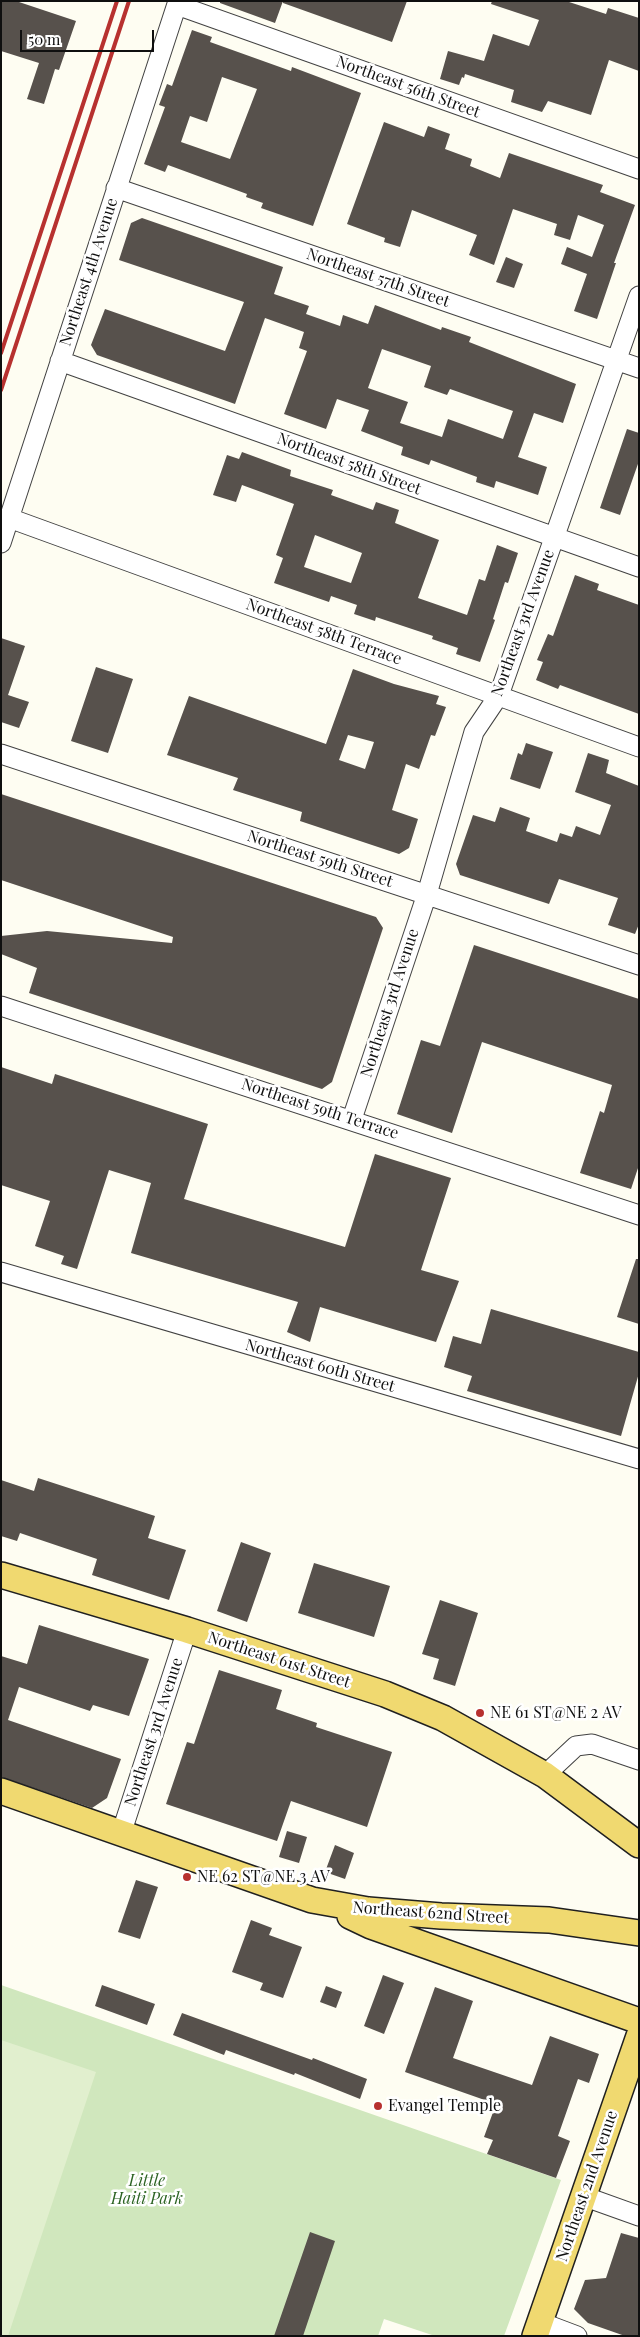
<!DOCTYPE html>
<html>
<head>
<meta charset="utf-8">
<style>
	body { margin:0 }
	#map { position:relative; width:640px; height:2337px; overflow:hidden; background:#fefdf2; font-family:"Playfair Display",serif }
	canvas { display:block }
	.frame { position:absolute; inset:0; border:2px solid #0f0f0f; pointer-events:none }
	.scale { position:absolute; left:20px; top:30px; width:134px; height:22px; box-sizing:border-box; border:2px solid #0f0f0f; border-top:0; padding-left:6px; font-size:15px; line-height:18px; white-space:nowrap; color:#0f0f0f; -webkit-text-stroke:4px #fff; paint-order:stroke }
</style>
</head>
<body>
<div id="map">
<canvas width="640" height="2337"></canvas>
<div class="frame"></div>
<div class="scale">50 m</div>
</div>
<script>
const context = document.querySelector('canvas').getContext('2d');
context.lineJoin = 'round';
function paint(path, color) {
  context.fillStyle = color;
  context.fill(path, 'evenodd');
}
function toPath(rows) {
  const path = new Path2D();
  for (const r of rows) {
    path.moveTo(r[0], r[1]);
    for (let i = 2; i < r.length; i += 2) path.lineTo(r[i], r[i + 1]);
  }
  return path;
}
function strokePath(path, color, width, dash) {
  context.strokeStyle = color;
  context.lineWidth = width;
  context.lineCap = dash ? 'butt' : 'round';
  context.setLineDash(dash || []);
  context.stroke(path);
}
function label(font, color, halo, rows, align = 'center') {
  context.font = font + ' "Playfair Display",serif';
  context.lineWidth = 5;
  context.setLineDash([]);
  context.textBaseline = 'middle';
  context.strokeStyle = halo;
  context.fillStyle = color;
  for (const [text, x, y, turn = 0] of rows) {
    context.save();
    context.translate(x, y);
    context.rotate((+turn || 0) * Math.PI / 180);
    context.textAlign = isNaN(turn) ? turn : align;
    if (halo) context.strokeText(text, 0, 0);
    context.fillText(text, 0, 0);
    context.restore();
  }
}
const green = toPath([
	[1,1985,561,2180,504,2336,435,2336,384,2319,378,2336,1,2336]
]);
const pitch = toPath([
	[1,2040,96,2072,8,2336,1,2336]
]);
const building = toPath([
	[1,1,16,1,76,21,59,70,55,69,44,104,27,99,39,63,1,51],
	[220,1,283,1,275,23,220,3],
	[283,1,407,1,392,42,283,3],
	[492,1,566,1,606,14,608,8,639,18,639,71,609,60,591,115,548,101,542,112,511,102,514,90,465,74,464,78,462,77,459,85,440,79,448,51,484,61,493,34,529,46,539,20,491,4],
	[192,30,212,37,210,42,291,71,292,67,361,93,313,226,261,208,263,203,246,197,247,194,168,165,165,172,144,164,165,107,159,105,167,84,172,86],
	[222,77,257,89,230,159,181,142,190,116,207,122],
	[384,122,424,137,428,126,450,134,445,149,472,159,470,166,500,178,509,153,603,185,600,192,635,205,614,263,616,263,597,319,574,311,587,274,561,264,567,247,592,257,604,225,578,215,570,240,554,235,557,224,513,209,494,265,469,255,477,235,412,210,400,247,384,242,385,238,347,224],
	[142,218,283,267,274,294,309,306,306,314,340,326,343,315,368,324,375,305,441,330,442,327,471,337,469,342,576,384,563,423,534,413,518,457,547,467,538,495,496,481,494,488,476,482,477,477,431,460,429,465,401,455,403,447,361,431,369,410,337,399,326,429,284,414,307,351,299,348,304,332,265,318,235,404,97,355,91,345,105,309,225,351,244,302,119,260,131,223],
	[382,349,431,366,424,387,447,395,450,389,513,411,503,439,448,419,442,437,400,423,408,402,368,388],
	[506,257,523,264,514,288,496,282],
	[627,429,639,433,639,461,620,515,600,508],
	[242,452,291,470,290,476,333,490,331,495,373,510,376,502,399,510,395,523,439,540,418,598,467,615,479,579,485,581,497,545,518,553,508,583,505,582,493,619,495,620,480,662,456,654,458,648,432,639,433,636,376,617,375,621,354,614,357,605,331,596,329,602,274,583,283,558,276,555,294,504,242,485,236,502,213,495,227,455,239,459],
	[315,535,362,553,351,583,304,567],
	[575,575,599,584,597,590,639,605,639,714,560,685,558,689,536,680,543,662,537,660,548,634,553,636],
	[1,638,25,646,8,695,29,702,19,728,1,722],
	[96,667,133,679,108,753,71,741],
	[353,669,394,684,439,696,436,704,446,707,435,736,431,735,419,769,406,764,392,810,418,819,409,848,399,854,300,821,302,812,233,790,238,778,167,755,189,696,326,744],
	[348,735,374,742,365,769,339,760],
	[526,743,553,752,540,789,510,779,518,753,522,755],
	[588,753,609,760,606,773,639,786,639,924,635,934,608,925,618,898,559,879,549,904,460,875,456,864,473,815,495,822,500,807,530,818,526,831,557,842,560,833,572,837,576,826,600,835,611,805,575,792],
	[1,794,376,917,383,928,332,1082,322,1089,29,993,37,968,1,954,1,936,47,931,172,943,173,937,1,880],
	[474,945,639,999,639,1165,631,1189,580,1173,600,1111,604,1113,612,1085,482,1042,452,1133,397,1114,421,1040,440,1046],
	[1,1067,52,1084,55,1074,208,1124,184,1199,345,1247,375,1154,451,1178,421,1270,459,1281,436,1342,320,1307,310,1342,287,1332,298,1302,131,1253,151,1183,109,1170,77,1269,61,1264,64,1256,35,1246,50,1201,1,1185],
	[636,1259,639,1259,639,1324,617,1317],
	[491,1309,639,1352,639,1373,621,1436,467,1391,472,1376,444,1367,453,1336,481,1344],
	[38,1478,155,1516,148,1538,186,1550,169,1600,92,1575,97,1559,20,1533,17,1541,1,1536,1,1480,34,1491],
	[241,1542,271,1553,247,1622,217,1611],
	[314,1563,390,1586,374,1637,298,1613],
	[440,1600,478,1613,455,1686,433,1679,439,1659,422,1654],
	[39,1625,149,1659,129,1716,93,1705,90,1711,19,1687,8,1720,121,1759,107,1798,92,1808,1,1777,1,1656,27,1664],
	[219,1670,282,1690,276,1709,317,1723,316,1727,392,1752,367,1827,291,1801,277,1841,166,1804,187,1742,194,1744],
	[287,1831,307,1837,299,1863,279,1857],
	[335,1845,354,1853,345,1879,325,1872],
	[136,1880,158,1887,140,1939,118,1932],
	[251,1920,272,1928,269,1935,302,1947,283,1998,260,1990,263,1983,232,1972],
	[383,1975,404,1983,384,2034,364,2026],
	[102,1985,155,2004,147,2025,95,2006],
	[326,1986,342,1992,336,2008,320,2002],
	[435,1987,473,2001,453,2058,532,2085,550,2036,599,2054,589,2083,578,2079,558,2136,570,2141,556,2178,487,2154,493,2140,484,2137,496,2104,405,2072],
	[182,2013,312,2060,313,2058,367,2079,360,2099,295,2073,294,2075,226,2050,224,2055,173,2035],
	[310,2232,335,2241,303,2336,274,2336],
	[621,2233,639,2238,639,2336,625,2336,588,2323,574,2309,585,2280,606,2278]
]);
const minor = toPath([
	[177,5,639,169],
	[116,188,639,368],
	[60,361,639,567],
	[9,518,639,747],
	[1,543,178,1],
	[1,754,639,965],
	[1,1006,639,1215],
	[352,1119,427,894,474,732,499,695,639,296],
	[1,1272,639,1459],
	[545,1775,576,1746,592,1744,639,1760],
	[121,1834,187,1630],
	[583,2196,639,2216],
	[540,2322,577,2336]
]);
const major = toPath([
	[1,1575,187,1630,385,1694,443,1718,545,1775,639,1845],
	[1,1791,312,1900,368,1910,441,1916,549,1920,639,1933],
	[350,1916,371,1926,639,2021],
	[535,2336,639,2036]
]);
const rail = toPath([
	[1,353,117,1],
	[1,390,129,1]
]);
const markers = [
	[480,1713,5,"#b7312f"],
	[187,1877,5,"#b7312f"],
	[378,2106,5,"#b7312f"]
];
const streetNames = [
	["Northeast 56th Street",408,87,20],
	["Northeast 4th Avenue",89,272,-72],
	["Northeast 57th Street",378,278,19],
	["Northeast 58th Street",349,464,20],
	["Northeast 3rd Avenue",523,623,-70],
	["Northeast 58th Terrace",324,632,20],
	["Northeast 59th Street",320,859,18],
	["Northeast 3rd Avenue",390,1003,-72],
	["Northeast 59th Terrace",320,1109,18],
	["Northeast 60th Street",320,1366,16],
	["Northeast 61st Street",279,1660,18],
	["Northeast 3rd Avenue",154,1732,-72],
	["Northeast 62nd Street",431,1913,4],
	["Northeast 2nd Avenue",587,2186,-71]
];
const poiNames = [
	["NE 61 ST@NE 2 AV",490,1713],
	["NE 62 ST@NE 3 AV",197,1877],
	["Evangel Temple",388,2106]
];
const parkNames = [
	["Little",147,2181],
	["Haiti Park",147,2199]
];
paint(green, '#d0e7bd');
paint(pitch, '#e1efce');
paint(building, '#57514c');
strokePath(minor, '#424242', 21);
strokePath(major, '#202020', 28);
strokePath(minor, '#fff', 19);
strokePath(major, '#f0d970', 25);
strokePath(rail, '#b7312f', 4);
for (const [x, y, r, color] of markers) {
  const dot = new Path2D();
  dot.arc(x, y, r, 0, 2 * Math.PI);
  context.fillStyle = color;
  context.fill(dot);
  strokePath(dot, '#fff', 2);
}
label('16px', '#0f0f0f', '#fff', streetNames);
label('16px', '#0f0f0f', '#fff', poiNames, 'left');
label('italic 16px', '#2c6323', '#fff', parkNames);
</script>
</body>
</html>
